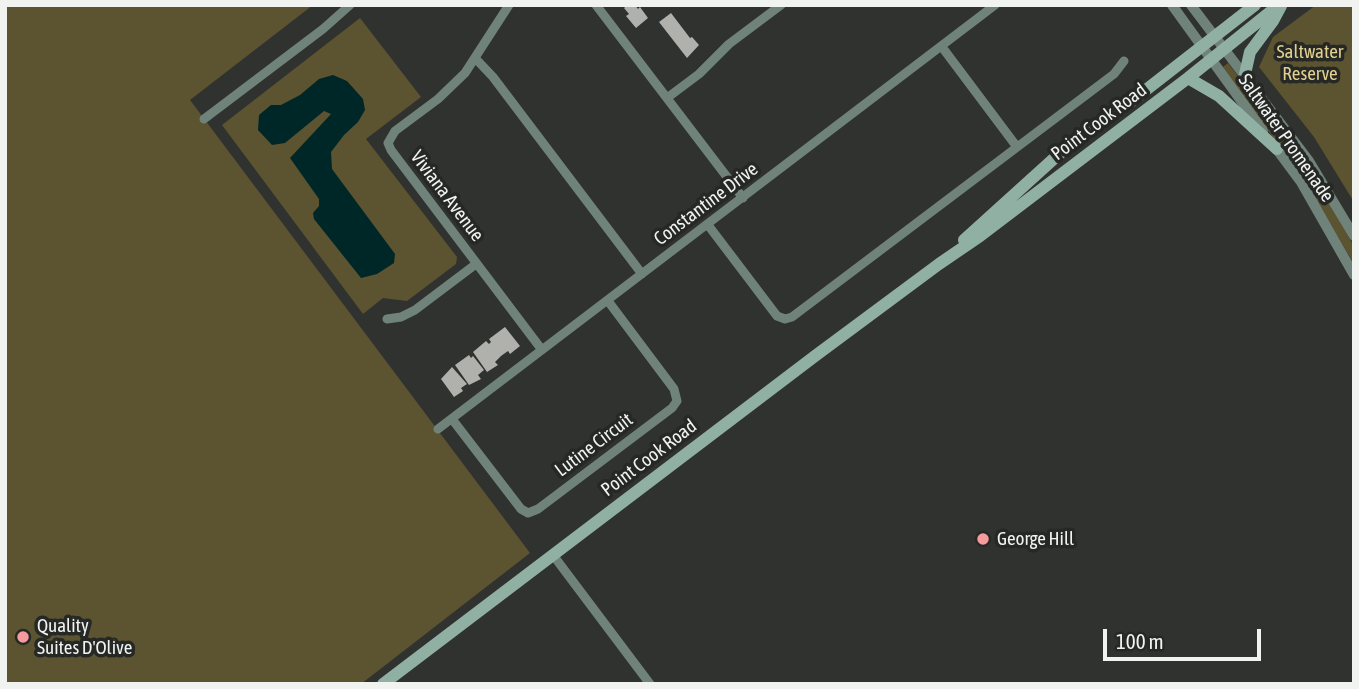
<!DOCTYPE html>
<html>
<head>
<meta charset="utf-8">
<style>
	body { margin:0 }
	#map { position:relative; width:1359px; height:689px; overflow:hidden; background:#303230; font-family:"Asap Condensed",sans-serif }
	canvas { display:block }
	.frame { position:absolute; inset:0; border:7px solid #f1f3f1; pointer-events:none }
	.scale { position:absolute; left:1103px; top:629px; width:158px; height:32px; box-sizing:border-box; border:4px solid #f1f3f1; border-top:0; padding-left:9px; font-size:21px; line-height:24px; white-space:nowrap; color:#f1f3f1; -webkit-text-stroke:5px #262826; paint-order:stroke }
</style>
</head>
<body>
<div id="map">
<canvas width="1359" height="689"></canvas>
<div class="frame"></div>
<div class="scale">100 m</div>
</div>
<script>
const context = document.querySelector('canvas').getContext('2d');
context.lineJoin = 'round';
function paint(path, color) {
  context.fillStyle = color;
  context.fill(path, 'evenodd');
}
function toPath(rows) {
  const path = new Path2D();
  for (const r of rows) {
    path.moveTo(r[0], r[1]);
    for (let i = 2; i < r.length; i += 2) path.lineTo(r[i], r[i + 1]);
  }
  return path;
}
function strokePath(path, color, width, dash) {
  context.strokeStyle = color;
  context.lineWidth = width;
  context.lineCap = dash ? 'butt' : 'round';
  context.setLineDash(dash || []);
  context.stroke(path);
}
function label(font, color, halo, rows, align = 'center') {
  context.font = font + ' "Asap Condensed",sans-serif';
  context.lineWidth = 7;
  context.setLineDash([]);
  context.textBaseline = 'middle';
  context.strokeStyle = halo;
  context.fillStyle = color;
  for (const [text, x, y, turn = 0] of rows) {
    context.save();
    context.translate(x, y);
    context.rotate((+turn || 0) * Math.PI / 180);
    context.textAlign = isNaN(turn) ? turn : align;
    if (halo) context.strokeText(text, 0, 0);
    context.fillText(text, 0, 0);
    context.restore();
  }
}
const green = toPath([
	[5,5,313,5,190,100,530,553,361,684,5,684],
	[1316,5,1354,5,1354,202,1314,137,1259,67,1273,37],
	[360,18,421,97,366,139,457,257,456,264,407,301,383,298,363,314,222,125],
	[1228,63,1308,168,1323,192,1354,246,1354,264,1304,179,1226,74,1223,67]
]);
const water = toPath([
	[333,75,347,81,363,99,365,110,358,122,344,135,331,152,332,169,395,254,394,263,377,274,361,278,314,219,313,213,319,206,319,199,290,158,331,114,324,111,285,143,272,145,258,130,259,115,271,105,281,105,300,95,319,79]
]);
const building = toPath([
	[627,5,635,5,638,9,640,7,648,18,636,28,626,16,629,14,624,8],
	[671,13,690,38,692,37,699,45,687,58,659,22],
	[505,327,520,346,510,354,508,351,501,356,495,362,498,365,487,372,473,352,486,341,489,344,491,342,489,339],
	[469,355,471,358,473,356,484,370,478,375,481,379,469,385,455,365],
	[452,367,467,384,461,388,463,391,454,397,441,379]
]);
const minor = toPath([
	[509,5,465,73,438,99,395,131,388,143,391,150,542,350],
	[596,5,743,198],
	[942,47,1017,147],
	[476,59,493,77,642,274],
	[667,98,699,74,729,44,781,5],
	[204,119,323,29,350,5],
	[708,225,777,316,785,319,792,317,1114,74,1124,61],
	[387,319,401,317,415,310,476,264],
	[452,419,521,509,528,513,538,509,672,408,677,401,674,389,608,301],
	[438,429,995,5],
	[553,555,650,684]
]);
const tertiary = toPath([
	[1172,5,1263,131],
	[1191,5,1309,161,1354,236],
	[1272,143,1301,182,1354,275]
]);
const secondary = toPath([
	[1245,74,1250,52,1273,21,1281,6],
	[1188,78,1219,96,1277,149],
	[964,240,1069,145,1133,100,1255,5],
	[383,684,815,356,939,264,980,236,1188,78,1279,5]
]);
const markers = [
	[983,539,7,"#f59b9c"],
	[23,637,7,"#f59b9c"]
];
const parkNames = [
	["Saltwater",1310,52],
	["Reserve",1310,74]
];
const streetNames = [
	["Point Cook Road",1099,122,-37],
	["Saltwater Promenade",1286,138,55],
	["Viviana Avenue",447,196,53],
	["Constantine Drive",706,204,-37],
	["Lutine Circuit",594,445,-37],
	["Point Cook Road",649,458,-37]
];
const poiNames = [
	["George Hill",997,539],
	["Quality",37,626],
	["Suites D'Olive",37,648]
];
paint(green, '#5c5330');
paint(water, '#002727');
paint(building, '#b0b1ad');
strokePath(minor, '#6f837b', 9);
strokePath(tertiary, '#6f837b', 10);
strokePath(secondary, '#91b0a4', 12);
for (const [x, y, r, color] of markers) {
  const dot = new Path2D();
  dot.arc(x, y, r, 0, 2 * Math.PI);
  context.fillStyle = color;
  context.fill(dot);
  strokePath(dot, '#262826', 2.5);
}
label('19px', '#e2d08f', '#262826', parkNames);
label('19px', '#f1f3f1', '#262826', streetNames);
label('19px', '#f1f3f1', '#262826', poiNames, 'left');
</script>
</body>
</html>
